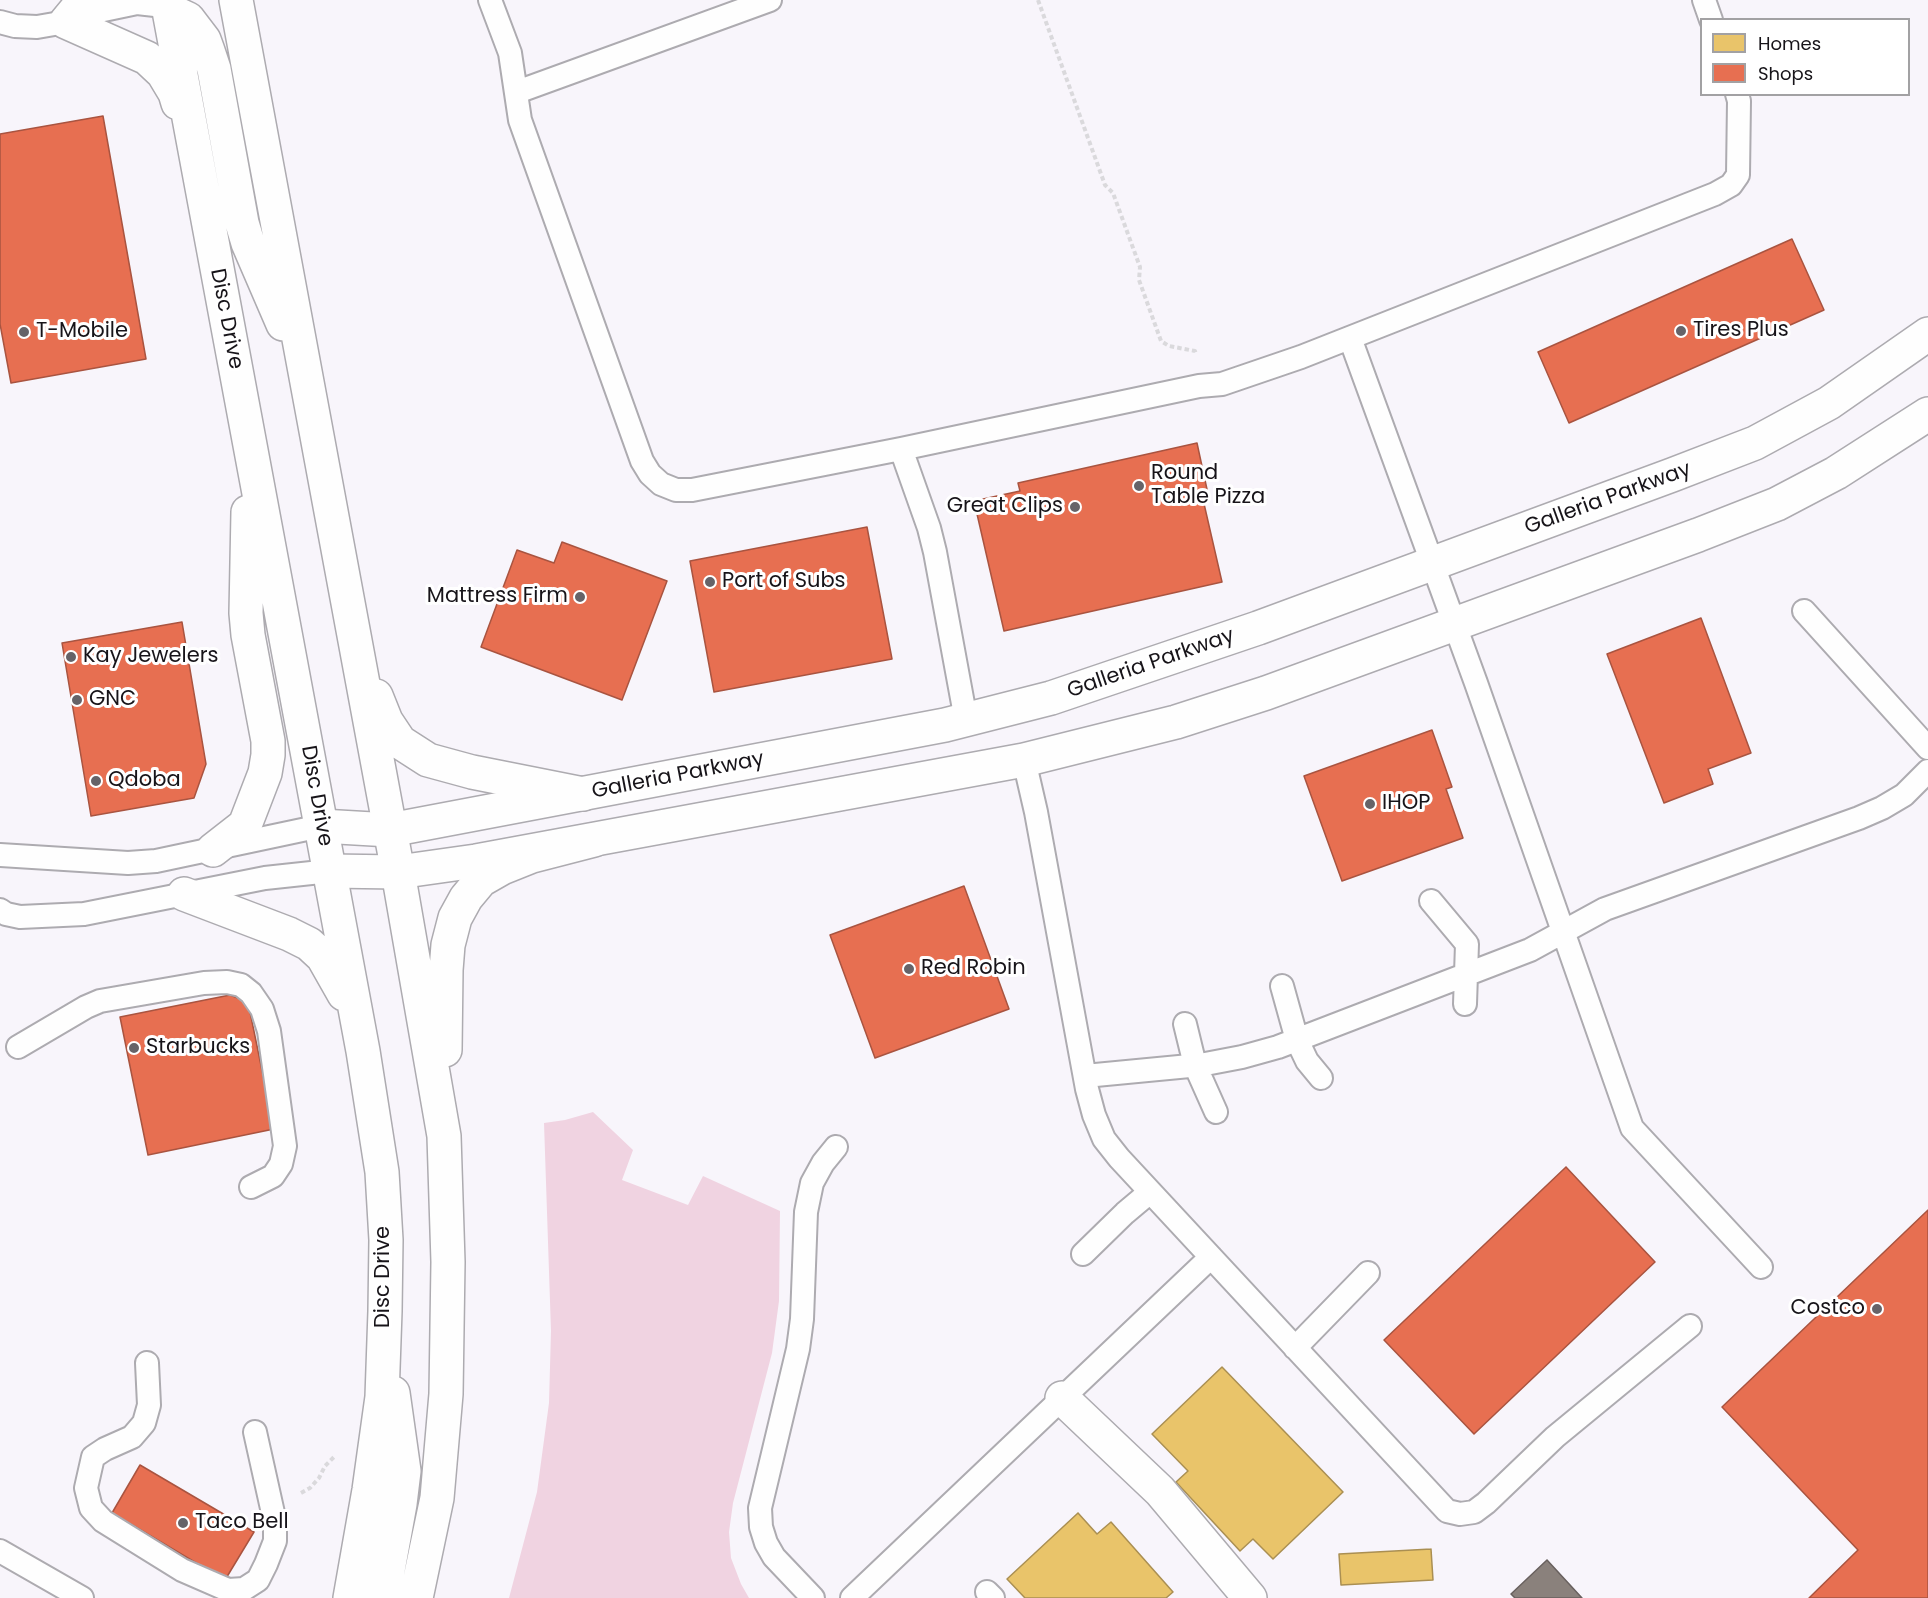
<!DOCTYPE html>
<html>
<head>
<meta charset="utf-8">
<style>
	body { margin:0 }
	#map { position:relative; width:1928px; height:1598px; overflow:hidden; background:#f8f5fb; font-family:Poppins,sans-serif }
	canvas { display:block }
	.legend { position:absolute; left:1700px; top:18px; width:210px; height:78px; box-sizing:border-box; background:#fff; border:2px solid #a2a1a3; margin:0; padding:8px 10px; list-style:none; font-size:18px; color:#171419 }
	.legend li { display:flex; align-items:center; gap:12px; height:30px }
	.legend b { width:30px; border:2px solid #a2a1a3 }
</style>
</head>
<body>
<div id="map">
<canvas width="1928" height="1598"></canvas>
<ul class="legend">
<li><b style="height:16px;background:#e9c46a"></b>Homes</li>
<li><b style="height:16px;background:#e76f51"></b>Shops</li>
</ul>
</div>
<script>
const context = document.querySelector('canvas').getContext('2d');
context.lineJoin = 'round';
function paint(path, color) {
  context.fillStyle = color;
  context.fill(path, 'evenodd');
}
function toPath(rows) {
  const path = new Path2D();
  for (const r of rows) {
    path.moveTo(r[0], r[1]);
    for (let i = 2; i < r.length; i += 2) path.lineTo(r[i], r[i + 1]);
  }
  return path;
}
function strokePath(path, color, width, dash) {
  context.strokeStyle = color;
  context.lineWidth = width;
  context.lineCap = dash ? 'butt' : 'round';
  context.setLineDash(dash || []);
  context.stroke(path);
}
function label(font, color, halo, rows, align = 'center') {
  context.font = font + ' Poppins,sans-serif';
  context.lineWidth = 6;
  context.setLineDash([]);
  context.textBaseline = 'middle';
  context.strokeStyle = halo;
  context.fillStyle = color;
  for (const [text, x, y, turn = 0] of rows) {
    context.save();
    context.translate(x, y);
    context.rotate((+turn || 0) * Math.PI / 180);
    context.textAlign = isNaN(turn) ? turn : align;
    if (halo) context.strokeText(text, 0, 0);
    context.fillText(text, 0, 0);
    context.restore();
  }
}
const green = toPath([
	[593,1112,633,1150,622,1180,688,1205,703,1176,780,1211,779,1301,772,1353,733,1503,729,1532,731,1558,741,1584,749,1598,509,1598,537,1492,549,1403,551,1331,544,1123,565,1120]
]);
const homes = toPath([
	[1222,1367,1343,1492,1273,1559,1253,1539,1240,1551,1176,1482,1188,1471,1152,1434,1222,1367],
	[1078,1513,1097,1534,1111,1522,1173,1592,1166,1598,1025,1598,1007,1579,1078,1513],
	[1431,1549,1433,1580,1341,1585,1339,1554,1431,1549]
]);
const shops = toPath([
	[103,116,146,359,11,383,0,324,0,134,103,116],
	[1792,239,1824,310,1569,423,1538,352,1792,239],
	[1197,443,1208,494,1202,495,1222,582,1004,631,974,501,1020,491,1018,483,1197,443],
	[867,527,892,659,714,692,690,561,867,527],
	[562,542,667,581,622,700,481,647,517,550,554,563,562,542],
	[1701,618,1751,753,1708,769,1713,784,1664,803,1607,654,1701,618],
	[182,622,206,764,194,798,91,816,62,643,182,622],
	[1432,730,1452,787,1446,789,1463,838,1342,881,1304,776,1432,730],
	[964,886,1009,1009,875,1058,830,935,964,886],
	[230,995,248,1002,274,1129,148,1155,120,1017,230,995],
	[1566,1167,1655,1262,1474,1434,1384,1340,1566,1167],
	[1928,1210,1928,1598,1809,1598,1858,1550,1722,1407,1928,1210],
	[140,1465,254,1532,225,1580,112,1513,140,1465]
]);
const industry = toPath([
	[1547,1560,1582,1598,1515,1598,1511,1594,1547,1560]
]);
const path = toPath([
	[1038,0,1105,185,1113,193,1140,267,1139,280,1161,341,1169,346,1195,351,1196,355],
	[301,1493,310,1488,319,1478,325,1466,334,1457]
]);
const service = toPath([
	[490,0,510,53,520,120,642,461,650,474,661,484,676,490,692,490,901,449,1199,386,1222,384,1301,357,1715,194,1731,185,1738,175,1739,101,1737,94],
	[1704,0,1711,20],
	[0,22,15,26,37,27,66,22,94,12,137,3,155,5,169,10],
	[517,92,770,0],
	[1350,338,1476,683,1632,1128,1761,1267],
	[901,449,929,528,935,552,966,720],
	[1804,611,1928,748],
	[1024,760,1036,812,1087,1089,1094,1115,1104,1139,1119,1158,1447,1511,1460,1514,1474,1512,1486,1503,1555,1437,1690,1326],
	[0,855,128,863,156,861,321,826],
	[1431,901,1467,944,1465,1004],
	[0,910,6,914,20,917,84,914,265,878,330,871],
	[1282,986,1297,1040,1307,1061,1321,1078],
	[1185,1024,1195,1065,1216,1112],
	[18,1047,86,1007,100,1001,204,983,227,982,241,985,251,993,262,1009,269,1031,285,1146,281,1164,273,1176,251,1187],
	[1085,1076,1200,1065,1242,1057,1278,1047,1530,950,1605,909,1859,818,1882,808,1904,795,1928,771],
	[1083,1254,1125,1213,1150,1192],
	[1295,1348,1368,1273],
	[147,1363,149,1405,144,1423,132,1437,105,1449,93,1457,86,1488,91,1508,103,1521,182,1570,228,1590,244,1589,258,1580,266,1564,275,1541,275,1522,255,1432],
	[0,1551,82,1598],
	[987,1592,993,1598],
	[813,1598,774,1557,766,1543,761,1527,760,1508,798,1349,802,1319,806,1212,812,1183,823,1163,836,1147],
	[852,1598,1211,1257]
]);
const minor = toPath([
	[1062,1398,1160,1491,1250,1598]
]);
const tertiary = toPath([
	[321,826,390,830,945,725,1051,698,1258,628,1672,475,1755,443,1829,403,1928,334],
	[330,871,398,872,476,861,1024,760,1176,722,1266,693,1698,535,1777,504,1836,473,1928,414]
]);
const secondary = toPath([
	[84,0,66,22,147,58,163,73,175,93,178,103],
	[167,0,363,1051,382,1172,386,1240,385,1311,382,1397,369,1490,350,1598],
	[236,0,398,872,444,1136,448,1262,446,1394,437,1498,416,1598],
	[169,10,188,19,204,40,208,51,214,69,242,223,248,243,283,324],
	[376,696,386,721,400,742,428,760,472,772,583,794],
	[213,850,245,825,265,773,268,755,268,741,248,635,246,613,248,512],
	[184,894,289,934,309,944,323,957,344,994],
	[445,1050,446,970,448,945,455,918,466,898,481,880,502,868,532,856,594,840],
	[383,1598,400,1504,404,1471,393,1393]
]);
const markers = [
	[1681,331,6,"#666368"],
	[24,332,6,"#666368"],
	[1139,486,6,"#666368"],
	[1075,507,6,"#666368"],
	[710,582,6,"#666368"],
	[580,597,6,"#666368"],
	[71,657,6,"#666368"],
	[77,700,6,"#666368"],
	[96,781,6,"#666368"],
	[1370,804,6,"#666368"],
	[909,969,6,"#666368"],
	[134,1048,6,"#666368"],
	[1877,1309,6,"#666368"],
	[183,1523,6,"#666368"]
];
const streetNames = [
	["Disc Drive",226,319,79],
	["Galleria Parkway",1608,499,-20],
	["Galleria Parkway",1151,664,-19],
	["Galleria Parkway",678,776,-11],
	["Disc Drive",316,796,80],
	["Disc Drive",384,1277,-90]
];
const poiNames = [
	["Tires Plus",1693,331],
	["T-Mobile",36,332],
	["Round",1151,474],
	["Table Pizza",1151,498],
	["Great Clips",1063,507,"right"],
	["Port of Subs",722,582],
	["Mattress Firm",568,597,"right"],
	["Kay Jewelers",83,657],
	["GNC",89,700],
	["Qdoba",108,781],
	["IHOP",1382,804],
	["Red Robin",921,969],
	["Starbucks",146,1048],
	["Costco",1865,1309,"right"],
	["Taco Bell",195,1523]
];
paint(green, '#f0d3e1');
paint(homes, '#e9c46a');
strokePath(homes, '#aa8f52', 1.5);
paint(shops, '#e76f51');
strokePath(shops, '#a95440', 1.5);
paint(industry, '#8a817c');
strokePath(industry, '#68605e', 1.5);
strokePath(service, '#adabb0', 26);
strokePath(minor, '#adabb0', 36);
strokePath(tertiary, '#adabb0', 36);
strokePath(secondary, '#adabb0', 36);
strokePath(path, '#dad9dc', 4, [4.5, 3]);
strokePath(service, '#fefefe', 22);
strokePath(minor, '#fefefe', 33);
strokePath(tertiary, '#fefefe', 33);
strokePath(secondary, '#fefefe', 33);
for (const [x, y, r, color] of markers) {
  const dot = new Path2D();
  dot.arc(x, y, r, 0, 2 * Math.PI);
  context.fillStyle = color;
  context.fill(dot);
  strokePath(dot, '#fff', 2);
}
label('21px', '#171419', '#fff', streetNames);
label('21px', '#171419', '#fff', poiNames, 'left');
</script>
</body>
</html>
